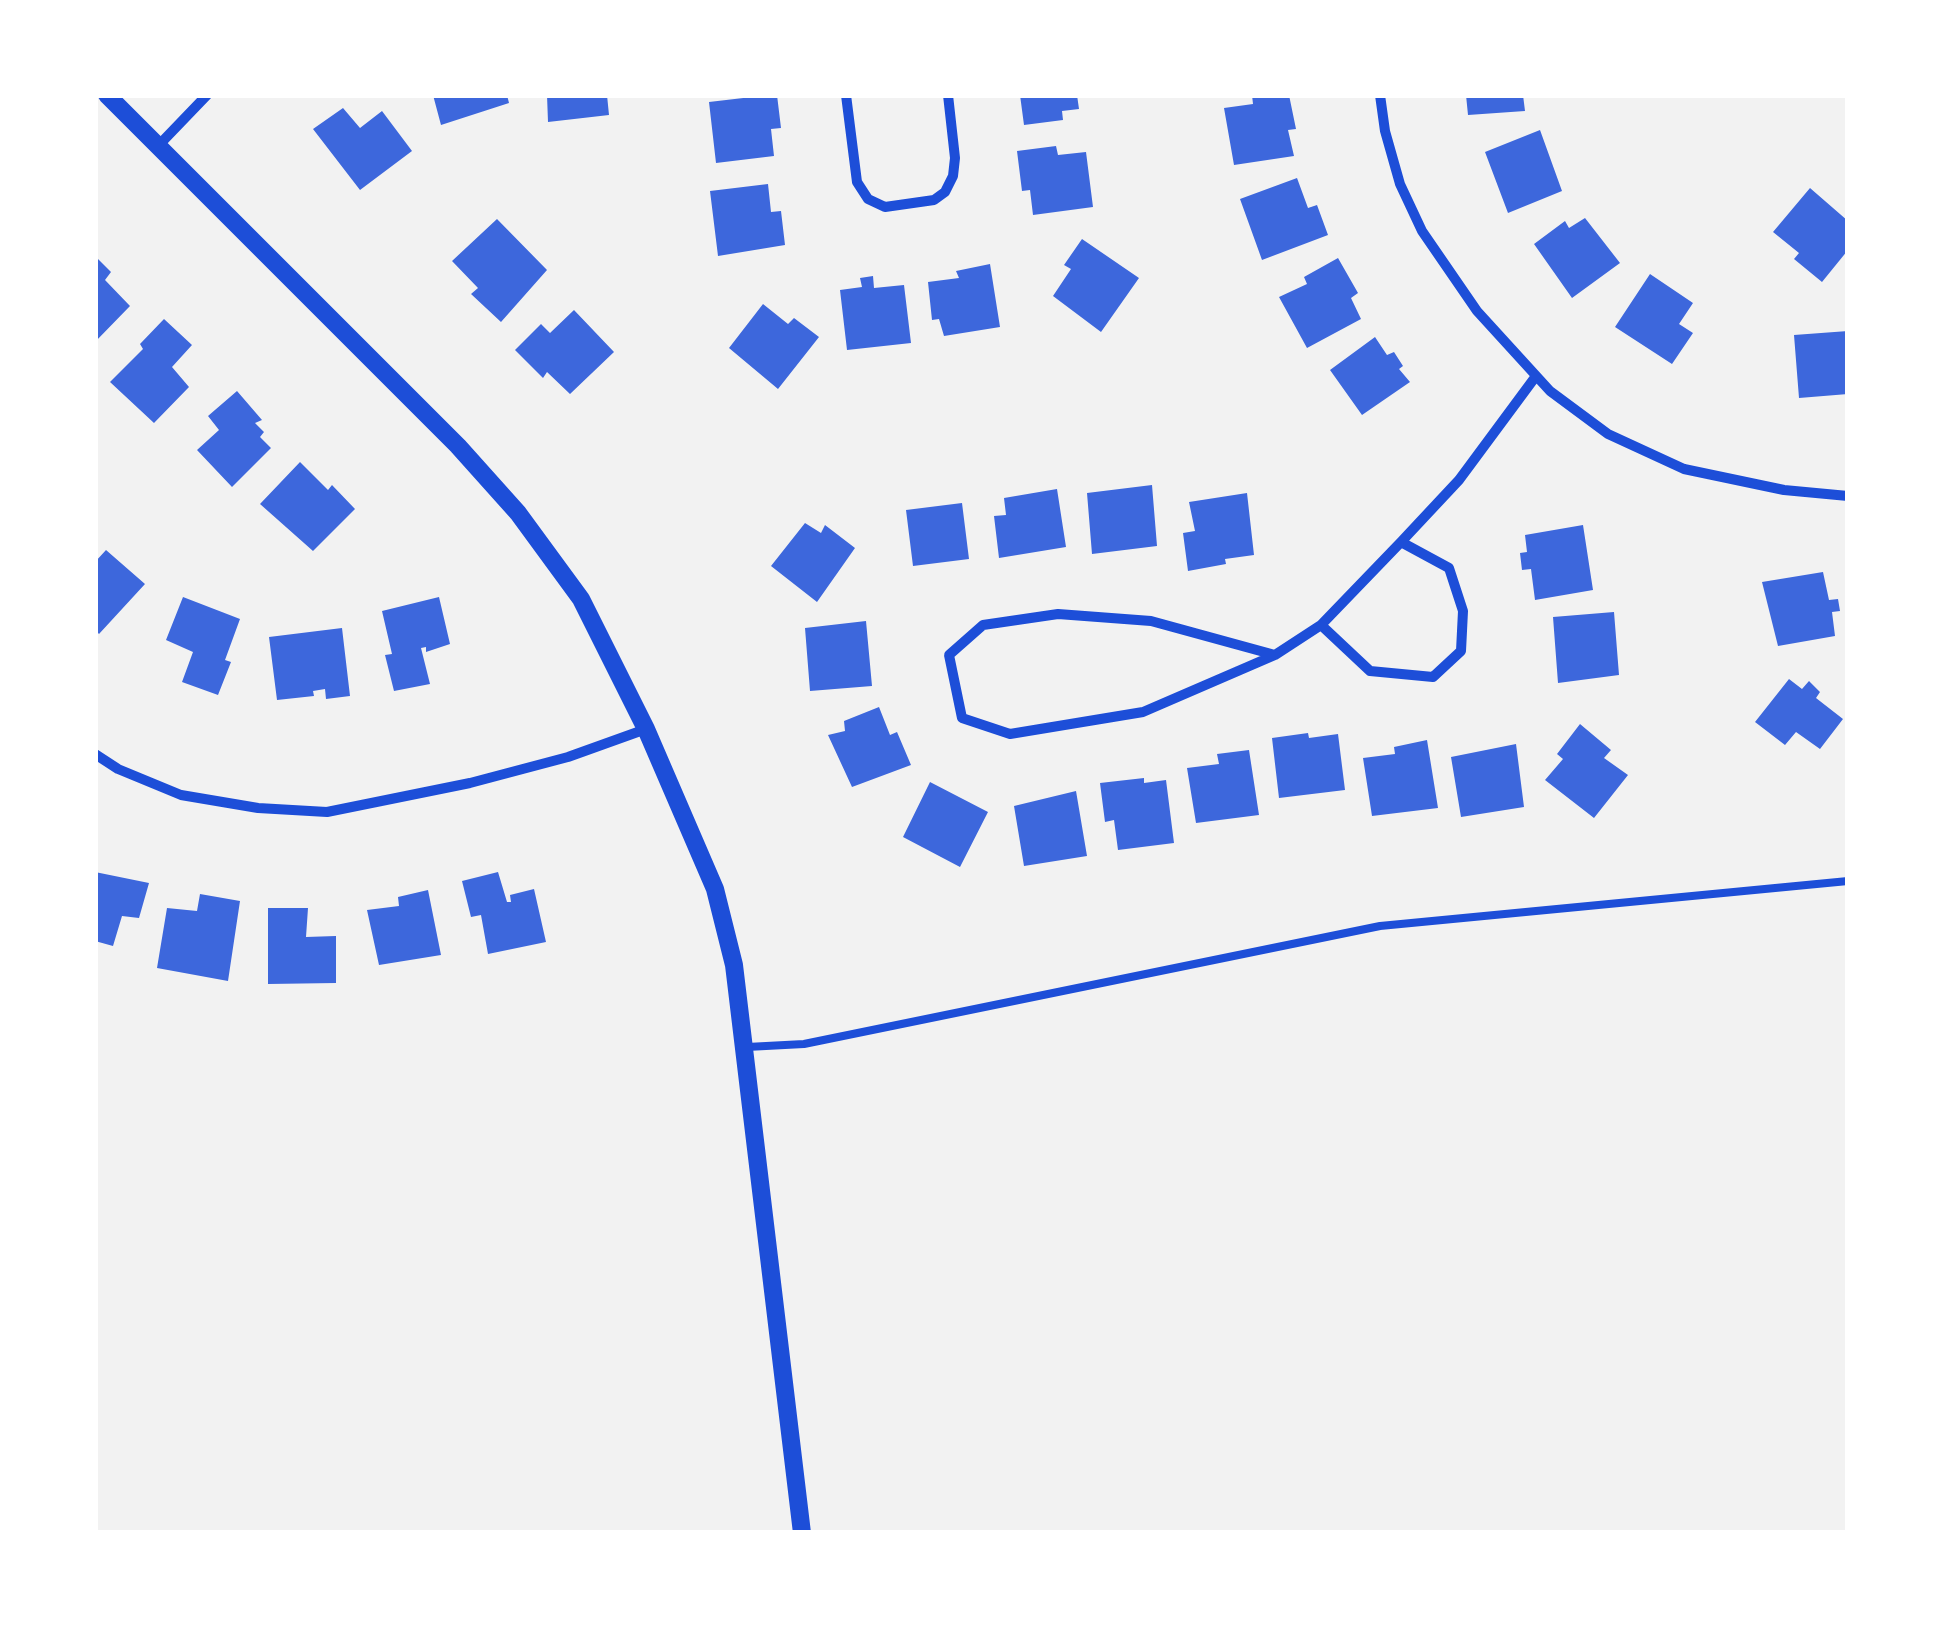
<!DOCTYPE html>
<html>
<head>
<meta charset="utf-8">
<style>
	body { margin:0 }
	#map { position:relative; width:1943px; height:1628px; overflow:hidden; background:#f2f2f2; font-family:Inter,sans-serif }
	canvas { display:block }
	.frame { position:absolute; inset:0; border:98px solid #fff; pointer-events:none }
</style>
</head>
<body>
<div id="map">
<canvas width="1943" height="1628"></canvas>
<div class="frame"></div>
</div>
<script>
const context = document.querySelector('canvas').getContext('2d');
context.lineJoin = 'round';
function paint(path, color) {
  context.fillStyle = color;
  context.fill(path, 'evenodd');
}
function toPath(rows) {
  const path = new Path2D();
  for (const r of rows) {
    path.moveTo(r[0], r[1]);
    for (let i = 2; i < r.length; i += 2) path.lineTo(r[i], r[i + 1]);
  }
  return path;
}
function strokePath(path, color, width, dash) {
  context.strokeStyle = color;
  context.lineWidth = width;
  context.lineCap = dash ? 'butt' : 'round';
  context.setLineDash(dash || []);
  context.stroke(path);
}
const building = toPath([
	[433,95,507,95,509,103,441,125],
	[547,95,607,95,609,115,548,122],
	[769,95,777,95,781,128,771,129,774,156,716,163,709,102],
	[1020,95,1077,95,1079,109,1062,111,1063,120,1024,125],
	[1252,95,1289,95,1296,129,1288,130,1294,156,1234,165,1224,108,1253,104],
	[1466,95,1523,95,1525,111,1468,115],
	[343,108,360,128,382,111,412,151,360,190,313,129],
	[1540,130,1562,191,1508,213,1485,152],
	[1056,146,1058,155,1086,152,1093,207,1033,215,1030,190,1022,191,1017,151],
	[1297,178,1308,208,1317,205,1328,235,1262,260,1240,199],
	[768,184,771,212,781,211,785,245,718,256,710,191],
	[1810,188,1848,221,1848,250,1822,282,1794,259,1799,253,1773,232],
	[1585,218,1620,263,1572,298,1534,244,1565,221,1569,228],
	[497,219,547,270,501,322,471,294,478,288,452,261],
	[1082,239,1139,278,1101,332,1053,296,1071,269,1064,265],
	[95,256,111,272,105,280,130,306,95,342],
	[1338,258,1358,293,1351,298,1361,319,1307,348,1279,297,1307,284,1304,277],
	[990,264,1000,327,944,336,939,319,932,320,928,282,959,278,956,271],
	[1650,274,1693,303,1679,324,1693,333,1672,364,1615,327],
	[873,276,874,288,904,285,911,343,847,350,840,290,862,287,860,278],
	[763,304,788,324,794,318,819,337,778,389,729,348],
	[574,310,614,352,570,394,547,372,543,378,515,350,541,324,550,333],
	[164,319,192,345,172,367,189,387,154,423,110,382,143,349,140,344],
	[1848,331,1848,394,1799,398,1794,335],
	[1375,337,1387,355,1394,352,1403,366,1399,369,1410,382,1362,415,1330,370],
	[237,391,262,420,255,423,264,432,260,437,271,448,232,487,197,450,219,430,208,416],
	[300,462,328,490,332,485,355,509,313,551,260,504],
	[1152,485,1157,546,1092,554,1087,493],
	[1057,489,1066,547,999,558,994,516,1006,515,1004,498],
	[1247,493,1254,555,1225,559,1226,564,1188,571,1183,533,1195,531,1189,502],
	[962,503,969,559,913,566,906,510],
	[805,523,821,533,825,525,855,548,817,602,771,566],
	[1583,525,1593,590,1535,600,1531,569,1522,570,1520,553,1527,552,1525,535],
	[106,550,145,584,99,634,95,630,95,562],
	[1823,572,1829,600,1838,599,1840,611,1832,612,1835,636,1778,646,1762,582],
	[183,597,240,619,225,660,231,662,218,695,182,682,193,652,166,640],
	[439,597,450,644,426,652,426,647,421,648,430,684,394,691,385,655,392,654,382,611],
	[1614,612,1619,675,1558,683,1553,617],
	[866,621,872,686,810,691,805,628],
	[342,628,350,696,326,699,325,689,313,691,314,696,277,700,269,637],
	[1789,679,1802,689,1809,681,1820,692,1816,698,1843,719,1820,749,1796,732,1785,745,1755,722],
	[879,707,890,735,897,732,911,765,852,787,828,735,845,731,844,721],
	[1580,724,1611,750,1604,758,1628,775,1594,818,1545,780,1563,759,1557,754],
	[1308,733,1309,738,1338,734,1345,790,1279,798,1272,738],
	[1427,740,1438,808,1372,816,1363,758,1395,754,1394,747],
	[1516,744,1524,807,1461,817,1451,757],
	[1249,750,1259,815,1196,823,1187,768,1219,764,1217,754],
	[1144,778,1144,783,1166,780,1174,843,1118,850,1114,820,1105,822,1100,783],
	[930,782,988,812,960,867,903,837],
	[1076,791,1087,856,1024,866,1014,806],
	[95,872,149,883,139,918,122,916,113,946,95,941],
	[498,872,507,902,511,902,510,895,534,889,546,942,488,954,481,915,471,917,462,881],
	[428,890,441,955,379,965,367,910,399,906,398,897],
	[200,894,240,901,228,981,157,968,167,908,197,911],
	[268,908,308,908,306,937,336,936,336,983,268,984]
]);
const service = toPath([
	[747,1047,804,1044,1380,926,1848,881]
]);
const minor = toPath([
	[846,95,857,182,868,199,885,207,934,200,945,192,953,176,955,158,948,95],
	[1380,95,1385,131,1400,184,1422,231,1477,311,1550,391,1608,434,1684,469,1784,490,1848,496],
	[158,146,207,95],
	[1321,625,1370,671,1433,677,1461,651,1463,611,1449,568,1401,542],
	[1275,655,1151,621,1058,614,983,625,949,655,962,718,1010,734,1143,712,1275,655,1321,625,1401,542,1459,480,1536,376],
	[95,754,118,769,181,795,258,808,327,812,470,783,568,757,646,729]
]);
const tertiary = toPath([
	[107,95,458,446,518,513,581,599,646,729,715,889,734,965,802,1533]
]);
paint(building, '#3d67dc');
strokePath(service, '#1d4ed8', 8);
strokePath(minor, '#1d4ed8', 10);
strokePath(tertiary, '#1d4ed8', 18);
</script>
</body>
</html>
